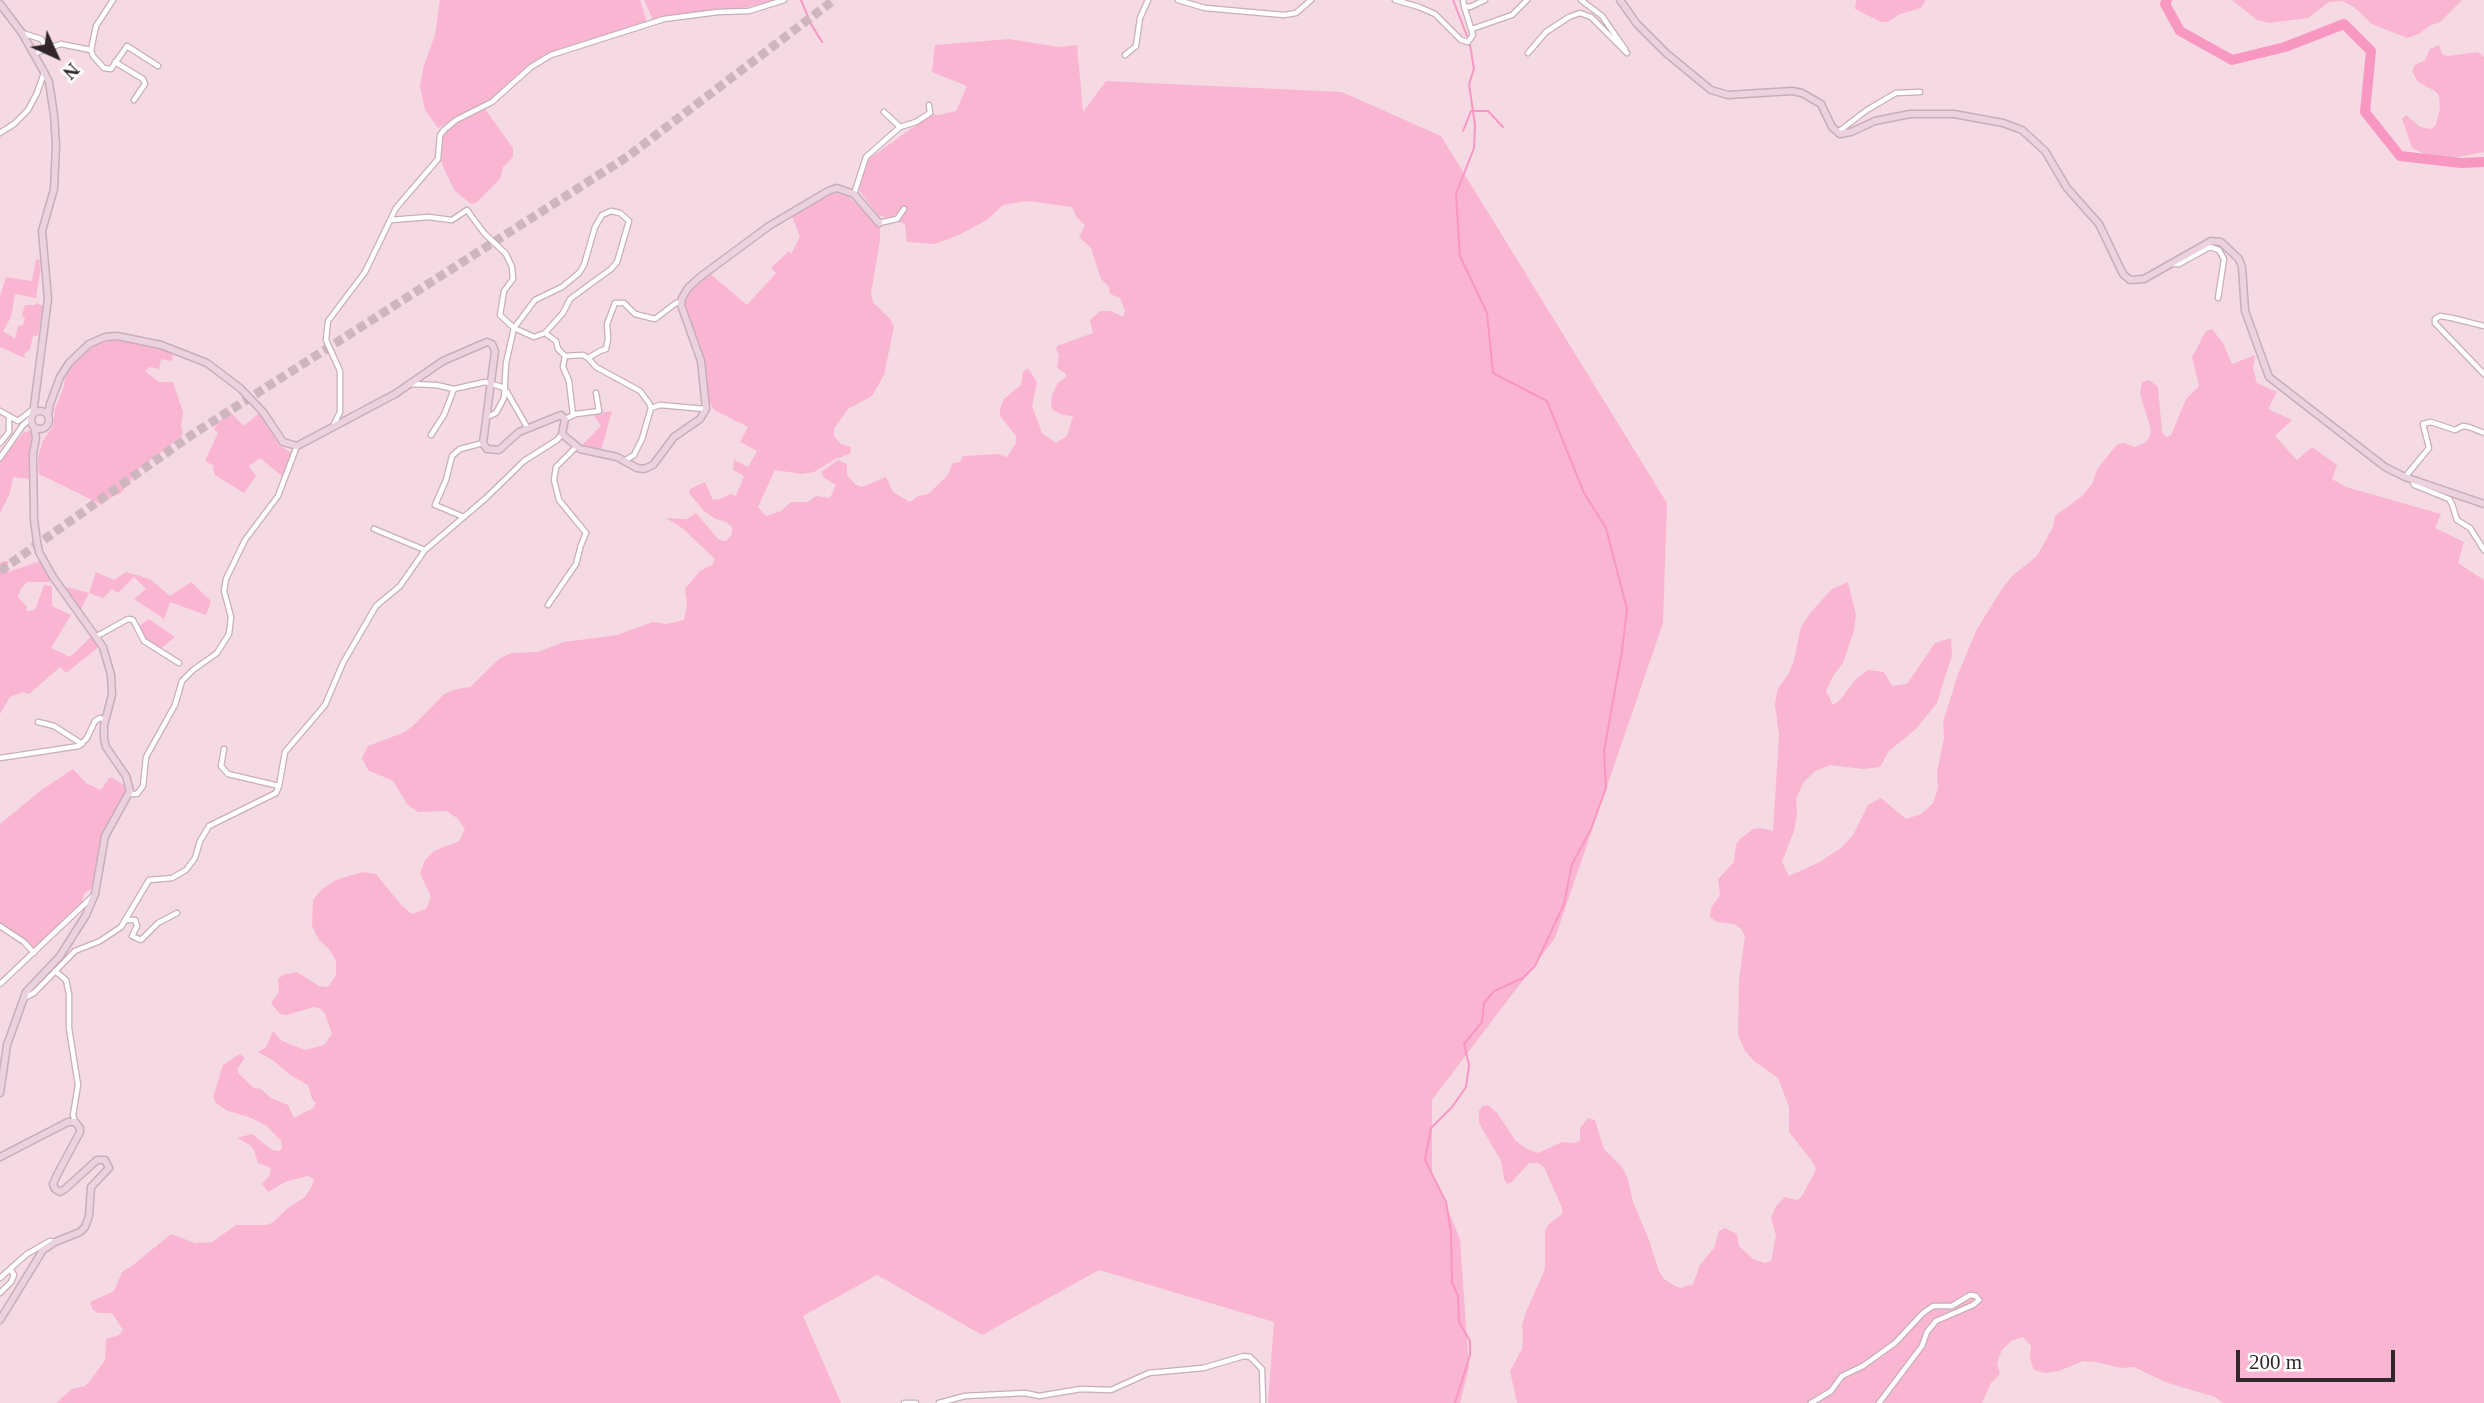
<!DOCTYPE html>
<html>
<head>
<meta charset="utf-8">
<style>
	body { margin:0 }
	#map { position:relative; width:2484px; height:1403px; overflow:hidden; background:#f5dae4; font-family:"Times New Roman",serif }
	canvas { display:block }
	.north { position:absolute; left:21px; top:21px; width:70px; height:70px; -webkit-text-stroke:5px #fff; paint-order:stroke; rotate:135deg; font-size:19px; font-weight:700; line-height:28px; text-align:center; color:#31272b }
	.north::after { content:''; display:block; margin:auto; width:24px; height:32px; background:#31272b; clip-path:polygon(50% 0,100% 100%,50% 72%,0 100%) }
	.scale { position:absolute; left:2236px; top:1350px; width:159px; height:32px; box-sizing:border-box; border:4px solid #31272b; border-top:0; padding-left:9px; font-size:21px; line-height:24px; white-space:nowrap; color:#31272b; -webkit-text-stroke:5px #fff; paint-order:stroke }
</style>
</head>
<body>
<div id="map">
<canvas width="2484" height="1403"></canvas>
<div class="north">N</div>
<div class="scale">200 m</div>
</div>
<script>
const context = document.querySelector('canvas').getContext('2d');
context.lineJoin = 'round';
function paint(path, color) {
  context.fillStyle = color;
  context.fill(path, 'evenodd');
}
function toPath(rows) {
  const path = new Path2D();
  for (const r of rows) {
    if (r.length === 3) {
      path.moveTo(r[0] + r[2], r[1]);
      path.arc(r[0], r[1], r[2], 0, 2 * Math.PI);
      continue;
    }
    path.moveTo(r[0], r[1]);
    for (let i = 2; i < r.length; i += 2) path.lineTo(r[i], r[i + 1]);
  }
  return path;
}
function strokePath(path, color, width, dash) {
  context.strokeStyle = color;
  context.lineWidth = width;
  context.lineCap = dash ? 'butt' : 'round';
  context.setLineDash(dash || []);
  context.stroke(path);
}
const green = toPath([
	[440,0,640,0,646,20,646,22,543,57,529,65,491,100,438,128,425,110,420,86,424,65,435,35],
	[644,0,776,0,743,8,688,13,653,20],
	[1856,0,1925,0,1925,2,1921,8,1900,14,1888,22,1881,22,1855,9],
	[2232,0,2462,0,2440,22,2429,26,2419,34,2407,38,2372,24,2354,7,2342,1,2329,2,2308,18,2269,23,2257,20],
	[1009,39,1059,47,1077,45,1083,112,1106,81,1342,92,1441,136,1667,503,1663,623,1555,938,1432,1100,1432,1172,1460,1239,1469,1368,1460,1403,1268,1403,1274,1322,1099,1270,982,1335,877,1275,803,1316,841,1403,56,1403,72,1389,85,1386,90,1381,105,1360,106,1339,119,1335,123,1330,112,1313,98,1313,92,1309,90,1302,114,1291,122,1272,133,1265,171,1234,195,1243,212,1242,236,1225,266,1225,272,1223,289,1207,305,1197,312,1186,314,1179,308,1176,287,1181,268,1192,262,1184,270,1175,271,1168,258,1163,254,1150,250,1145,237,1138,252,1134,272,1150,279,1151,282,1148,281,1141,267,1126,249,1117,228,1111,216,1103,213,1097,223,1065,240,1054,245,1058,237,1069,239,1074,254,1088,261,1089,271,1098,288,1105,294,1118,313,1108,316,1103,312,1099,308,1085,290,1075,274,1061,258,1052,266,1047,273,1031,282,1041,305,1050,324,1045,332,1034,325,1014,321,1009,314,1007,287,1015,280,1014,271,1003,279,992,278,979,283,975,297,972,319,986,328,987,336,975,336,961,329,949,319,940,312,926,313,900,322,889,336,880,362,872,376,874,402,906,412,914,426,909,431,897,420,873,425,860,434,851,459,841,465,829,457,818,446,811,418,812,407,804,393,781,368,770,362,758,368,746,405,732,416,723,444,694,457,689,470,687,499,659,511,653,538,652,564,642,617,635,653,622,666,624,684,620,687,605,685,589,700,571,712,565,715,559,682,528,666,518,687,519,696,513,719,540,726,541,732,534,732,527,726,522,716,519,704,511,689,493,690,489,705,482,713,500,720,499,730,494,736,496,744,476,733,470,734,460,748,467,757,451,740,442,748,427,714,410,708,400,702,352,684,305,684,299,708,272,747,305,776,273,771,268,789,251,791,254,800,237,792,216,827,194,845,193,880,227,880,241,871,293,873,302,890,319,894,327,884,375,872,396,848,409,834,429,834,436,841,444,851,447,850,454,835,459,814,472,802,474,775,470,758,507,766,516,781,511,791,502,808,502,816,496,830,498,836,485,824,478,821,472,838,460,847,464,847,475,856,485,862,487,886,477,893,492,910,502,918,496,928,494,947,476,953,463,960,462,963,456,997,454,1007,457,1016,443,1016,436,1000,416,1000,409,1004,399,1021,385,1023,372,1028,368,1037,382,1032,406,1042,433,1056,443,1067,436,1073,416,1063,415,1053,410,1051,406,1052,395,1058,383,1066,377,1066,374,1057,368,1059,355,1056,349,1057,346,1093,333,1090,320,1100,311,1111,311,1123,317,1125,311,1120,298,1110,294,1109,287,1101,279,1091,248,1079,237,1085,225,1077,218,1072,207,1027,201,1003,205,987,220,959,235,935,244,907,242,905,224,878,215,859,190,867,160,932,114,939,115,956,111,967,86,932,72,935,45],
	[2439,45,2442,54,2448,56,2478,52,2484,57,2484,152,2452,158,2429,156,2412,148,2402,119,2406,115,2420,127,2431,129,2436,125,2440,108,2439,96,2435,91,2418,82,2412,71,2415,65,2425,60,2430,49],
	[485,109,513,148,513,157,503,167,500,179,477,202,471,204,455,191,444,169,441,160,442,138,446,130,455,124],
	[36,259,40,260,39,265,41,266,36,298,15,294,11,317,3,331,15,339,18,326,23,325,25,319,22,315,25,305,35,305,36,303,43,306,38,336,33,336,30,349,24,354,25,358,0,347,0,296,6,277,32,281],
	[2212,329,2223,343,2232,364,2255,355,2253,368,2257,383,2277,392,2268,409,2292,420,2275,436,2297,460,2312,447,2337,465,2332,479,2346,487,2441,514,2435,528,2464,542,2458,563,2484,580,2484,1403,2223,1403,2215,1397,2165,1382,2134,1367,2121,1368,2096,1362,2083,1361,2059,1371,2046,1373,2034,1370,2030,1359,2031,1346,2023,1337,2011,1341,2002,1350,1997,1363,2000,1374,1991,1383,1982,1403,1517,1403,1510,1371,1522,1349,1523,1337,1522,1325,1526,1312,1545,1269,1545,1231,1548,1225,1562,1214,1562,1208,1544,1167,1538,1163,1529,1163,1512,1182,1507,1184,1504,1179,1501,1161,1479,1123,1479,1111,1482,1106,1488,1105,1498,1114,1515,1140,1525,1148,1538,1153,1562,1142,1574,1143,1580,1141,1580,1128,1588,1118,1595,1120,1604,1149,1622,1167,1628,1179,1633,1202,1649,1240,1659,1271,1664,1279,1675,1286,1681,1288,1693,1284,1700,1265,1714,1248,1719,1231,1725,1228,1737,1234,1739,1246,1753,1259,1765,1263,1771,1261,1776,1235,1771,1218,1776,1206,1785,1197,1797,1200,1802,1196,1816,1170,1814,1164,1789,1132,1789,1107,1778,1078,1754,1061,1745,1051,1738,1035,1739,980,1745,936,1741,929,1734,924,1717,922,1710,917,1711,908,1720,895,1718,879,1734,862,1736,845,1740,839,1753,829,1761,828,1773,831,1779,736,1775,704,1778,688,1788,675,1794,660,1801,627,1810,613,1832,589,1848,582,1856,615,1854,631,1843,663,1833,676,1826,691,1833,705,1840,700,1855,680,1868,670,1884,672,1892,686,1907,684,1935,643,1951,638,1952,655,1937,703,1916,729,1889,751,1880,767,1863,769,1830,765,1815,771,1803,783,1796,799,1797,815,1794,831,1782,862,1789,876,1820,862,1842,847,1853,835,1868,805,1881,798,1906,819,1921,814,1933,803,1938,788,1937,772,1944,738,1943,722,1958,674,1977,629,2002,589,2012,576,2037,556,2053,527,2055,516,2082,496,2092,484,2098,468,2114,448,2118,444,2124,443,2135,447,2146,442,2150,435,2151,429,2140,394,2142,382,2149,380,2158,387,2162,432,2166,437,2171,435,2186,399,2199,386,2192,357,2206,331],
	[117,339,173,352,172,361,161,359,159,369,150,367,145,371,159,382,173,382,183,412,181,426,183,433,181,437,140,468,121,493,105,500,102,505,39,474,38,457,43,441,53,426,55,409,64,386,65,373,75,361,93,345],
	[228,410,244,426,259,413,279,445,292,453,283,477,260,458,249,466,256,476,244,493,215,475,213,468,214,466,205,461,218,433,214,429],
	[612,411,601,451,586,448,582,445,601,426,593,414],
	[31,430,30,479,13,477,10,493,0,513,0,462,23,433],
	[4,561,8,561,8,572,40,561,47,572,50,582,27,582,20,590,18,597,27,607,26,611,35,610,44,585,52,586,52,606,71,615,51,648,70,657,93,635,100,646,66,673,60,667,29,694,23,692,10,697,0,714,0,563],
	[96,572,114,580,126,572,140,576,151,580,170,596,191,582,211,601,206,615,170,602,164,619,134,599,146,589,134,577,118,593,112,589,103,598,89,593,80,611,63,586,89,593],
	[149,619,175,637,160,649,144,638,138,627],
	[73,769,86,783,101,790,110,777,126,786,126,791,101,840,94,886,84,894,80,907,34,948,0,924,0,824,40,791]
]);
const stream = toPath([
	[801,0,811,24,822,42],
	[1453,0,1467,36],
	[1463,131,1471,111,1488,111,1503,127],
	[1455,1403,1470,1355,1470,1341,1459,1322,1458,1296,1452,1282,1451,1232,1446,1202,1425,1160,1431,1128,1452,1107,1466,1087,1469,1065,1464,1044,1482,1022,1484,1003,1494,991,1523,978,1535,966,1564,904,1572,864,1591,829,1606,788,1604,751,1622,651,1627,609,1606,528,1584,493,1547,401,1493,373,1487,313,1460,256,1456,194,1474,148,1475,125,1469,84,1474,69,1470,45]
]);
const river = toPath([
	[2167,0,2165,4,2180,31,2232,60,2285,47,2344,24,2371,51,2365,112,2400,156,2461,163,2484,162]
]);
const highwayTunnel = toPath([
	[0,571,190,436,627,157,834,0]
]);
const street = toPath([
	[1178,0,1205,8,1284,15,1296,13,1311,0],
	[1395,0,1419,7,1435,14,1461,40,1468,42,1473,35,1464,6],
	[1463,0,1464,6,1470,7,1485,0],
	[1581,0,1602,16,1625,49],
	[1472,29,1512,15,1527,0],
	[22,33,41,39,48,48,61,44,91,50,93,56,104,68,111,69,127,46,158,66],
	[91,50,96,26,113,0],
	[1528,53,1546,32,1569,17,1580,13,1591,17,1627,53],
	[34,54,48,48],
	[1125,55,1136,46,1140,18,1148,0],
	[115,62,143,79,145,84,134,100],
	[884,112,900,127],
	[1838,132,1867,110,1896,93,1920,92],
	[0,133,14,124,28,110,37,93,44,73],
	[854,194,866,157,900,127,916,122,930,113,929,105],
	[391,220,428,217,452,220,467,210,484,233,506,254,512,267,513,279,504,291,500,315,514,328,534,337,545,333,556,341,558,349,565,356,583,355,588,358,600,351,606,349,608,339,607,324,615,303,624,303,635,314,655,319,676,303,681,302],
	[879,223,897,219,904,209],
	[2173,264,2179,264,2210,247,2219,250,2224,259,2218,298],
	[2484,326,2452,318,2440,316,2435,319,2435,323,2484,374],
	[565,356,563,367,569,381,573,415],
	[588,358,596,367,640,391,649,403,651,408,642,439,634,455,624,461],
	[411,384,436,385,454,389,485,382,505,388],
	[507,392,527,427],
	[651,408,660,405,705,409],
	[0,411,18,421,32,410],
	[487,417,496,413,504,398,506,363,514,328,535,300,562,287,579,273,584,265,595,227,602,215,611,211,620,213,629,221,617,262,611,269,570,299,563,313,545,333],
	[565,419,576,414,599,411,596,393],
	[334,424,340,412,340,371,326,340,328,321,365,272,396,208,438,159,440,135,444,130,456,120,492,102,531,67,551,55,664,19,718,12,749,11,784,0],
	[431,435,444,415,454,389],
	[0,443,9,432,9,417],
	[0,458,23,425,31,418],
	[2405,477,2429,448,2423,424,2431,422,2455,430,2463,426,2469,427,2484,433],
	[2413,480,2414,485,2449,499,2452,504,2457,520,2470,528,2484,550],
	[464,517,435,505,446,480,452,456,460,449,483,443],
	[374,529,425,550],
	[548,605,576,564,581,545,586,533,559,500,554,480,556,467,576,447],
	[97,636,128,619,133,620,144,641,179,663],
	[38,722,54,726,82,744],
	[224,749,221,766,228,774,279,786],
	[0,758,79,746,87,738,95,721,100,718,105,720],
	[129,794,137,794,143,786,146,757,175,705,182,681,193,670,217,653,229,634,231,617,224,591,226,579,245,540,278,496,297,446],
	[127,920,135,920,137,926,132,936,141,940,158,923,177,913],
	[0,926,24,942,34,953],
	[55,971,66,980,69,994,69,1028,78,1085,73,1115,75,1122],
	[0,984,92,897],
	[24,998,34,993,75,951,100,941,121,927,149,880,172,878,186,870,195,858,200,841,209,826,276,793,279,786,285,752,325,705,343,663,376,606,400,586,425,550,486,498,524,461,557,440,562,434],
	[0,1278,27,1254,50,1241,55,1242],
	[0,1293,11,1282,14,1275,11,1270],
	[904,1403,916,1403],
	[939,1403,965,1396,1025,1393,1039,1396,1081,1389,1111,1390,1149,1373,1203,1368,1244,1356,1250,1357,1262,1369,1263,1403],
	[1811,1403,1831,1391,1842,1376,1863,1366,1895,1343,1923,1313,1933,1306,1952,1306,1970,1295,1976,1296,1979,1300,1973,1305,1936,1321,1927,1332,1922,1346,1879,1403]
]);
const secondary = toPath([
	[1620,0,1637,24,1666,53,1711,90,1728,95,1792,91,1802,93,1821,104,1832,127,1840,134,1851,132,1875,121,1910,114,1954,114,2003,123,2022,130,2045,151,2067,188,2099,224,2123,274,2130,280,2144,279,2211,241,2221,242,2239,259,2242,267,2245,311,2269,377,2385,467,2405,477,2484,504],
	[0,4,22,33,44,72,49,82,54,115,56,145,54,189,42,231,48,299,33,414],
	[40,420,9],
	[48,416,50,404,60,377,69,363,89,344,105,337,117,336,161,345,207,363,240,388,263,412,283,442,297,446,395,394,443,361,487,342,492,344,495,351,483,443,487,449,499,450,519,432,561,415,565,419,562,434,580,449,617,457,637,468,644,469,653,465,674,437,700,419,706,409,701,361,681,305,682,298,688,288,700,277,769,226,828,191,837,188,854,194,879,223],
	[0,1093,7,1045,26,992,60,956,86,915,95,894,105,836,130,791,126,776,106,747,104,738,104,725,112,695,111,675,103,647,53,577,39,552,37,542,34,520,33,454,36,438,34,427],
	[0,1157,68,1122,75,1122,80,1128,80,1132,57,1175,53,1184,55,1189,60,1192,65,1189,97,1160,105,1160,109,1168,91,1187,89,1216,85,1227,80,1232,55,1242,43,1250,0,1320]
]);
paint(green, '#fab5d2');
strokePath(stream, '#f897c2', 2);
strokePath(river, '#f897c2', 10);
strokePath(highwayTunnel, '#ceb6bf', 9, [9, 4.5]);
strokePath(street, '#c8aeb9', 7);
strokePath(secondary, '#c8aeb9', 9);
strokePath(street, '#fff', 4.5);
strokePath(secondary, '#ecd1de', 6);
</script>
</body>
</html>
